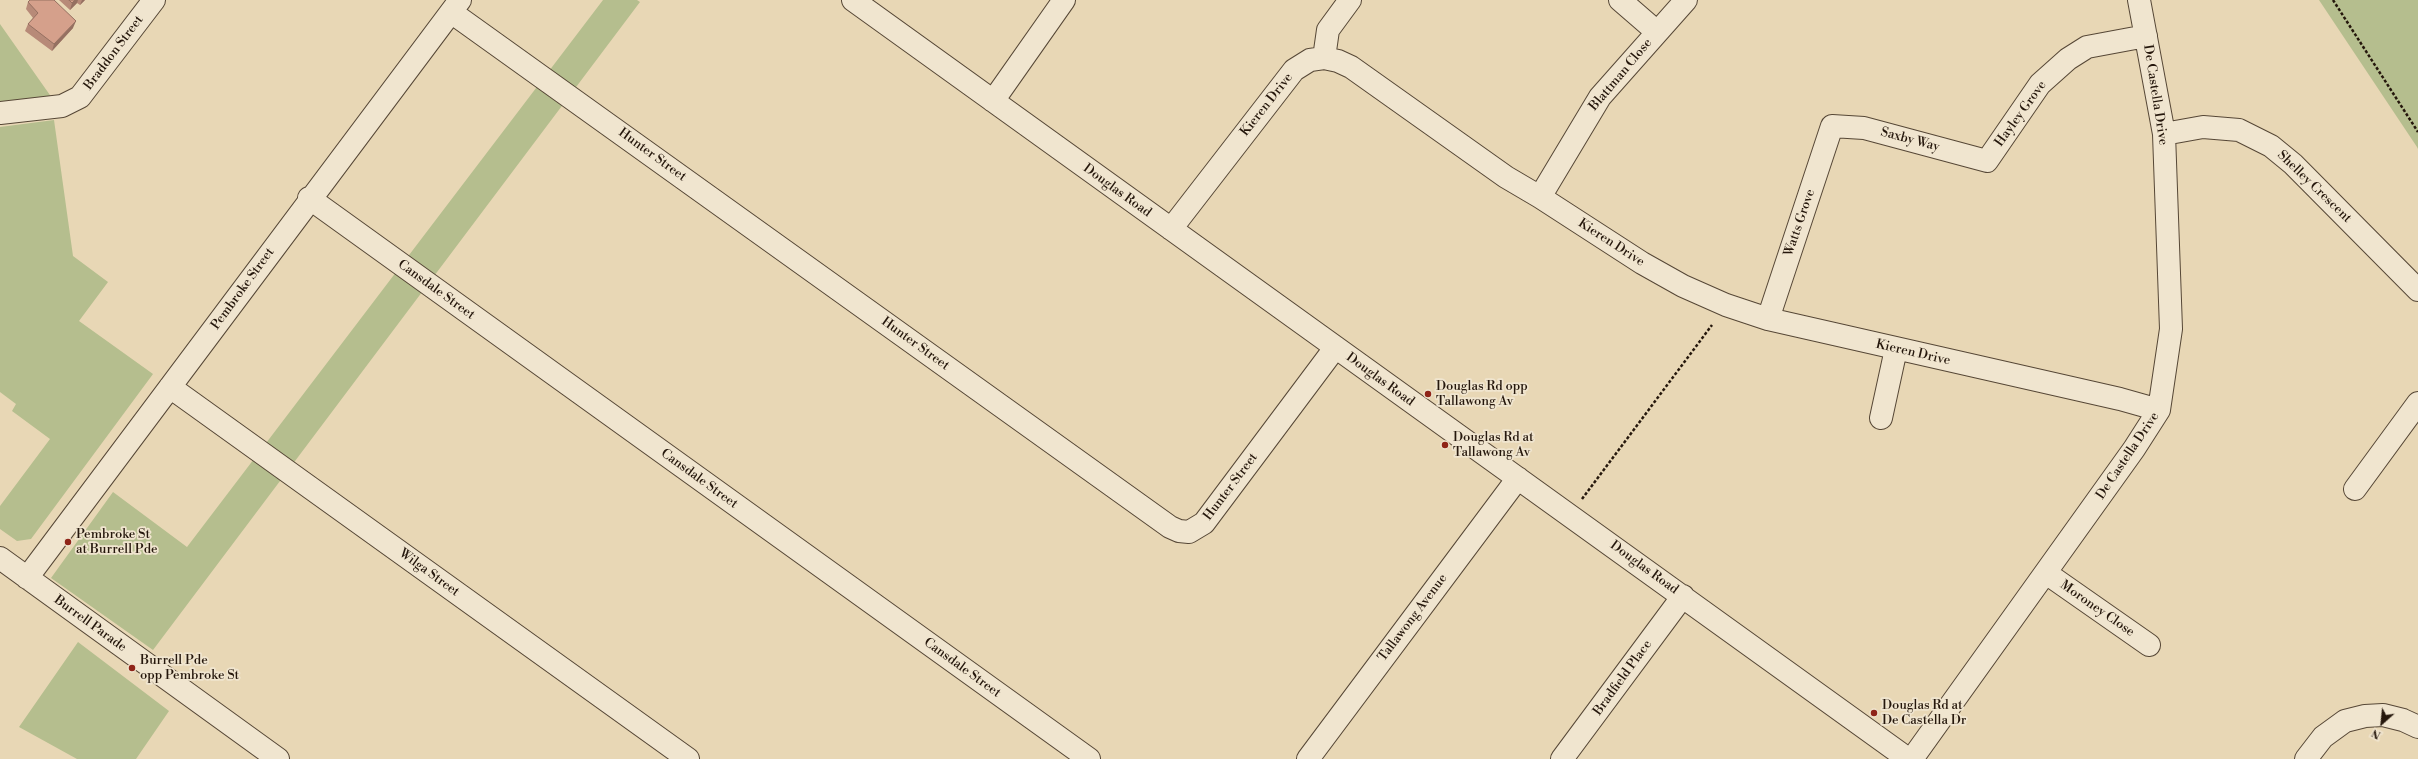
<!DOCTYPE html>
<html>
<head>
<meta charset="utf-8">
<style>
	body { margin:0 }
	#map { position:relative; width:2418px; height:759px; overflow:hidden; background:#e8d7b5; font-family:"Libre Bodoni",serif }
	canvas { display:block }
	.north { position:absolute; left:2362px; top:703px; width:40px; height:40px; -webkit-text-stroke:3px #f0e5cf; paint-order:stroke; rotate:207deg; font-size:11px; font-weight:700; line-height:16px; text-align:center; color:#25170c }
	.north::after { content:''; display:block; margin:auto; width:14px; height:18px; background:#25170c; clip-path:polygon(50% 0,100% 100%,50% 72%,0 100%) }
</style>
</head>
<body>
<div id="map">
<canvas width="2418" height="759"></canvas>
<div class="north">N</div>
</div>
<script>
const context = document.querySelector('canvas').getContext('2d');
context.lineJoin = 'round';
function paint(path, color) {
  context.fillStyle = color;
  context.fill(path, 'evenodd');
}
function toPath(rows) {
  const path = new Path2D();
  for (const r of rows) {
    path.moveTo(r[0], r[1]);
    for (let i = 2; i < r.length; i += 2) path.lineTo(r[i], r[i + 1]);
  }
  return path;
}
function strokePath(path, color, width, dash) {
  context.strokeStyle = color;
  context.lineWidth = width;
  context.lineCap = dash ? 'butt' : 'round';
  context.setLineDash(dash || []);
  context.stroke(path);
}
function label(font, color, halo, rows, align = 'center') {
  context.font = font + ' "Libre Bodoni",serif';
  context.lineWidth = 3.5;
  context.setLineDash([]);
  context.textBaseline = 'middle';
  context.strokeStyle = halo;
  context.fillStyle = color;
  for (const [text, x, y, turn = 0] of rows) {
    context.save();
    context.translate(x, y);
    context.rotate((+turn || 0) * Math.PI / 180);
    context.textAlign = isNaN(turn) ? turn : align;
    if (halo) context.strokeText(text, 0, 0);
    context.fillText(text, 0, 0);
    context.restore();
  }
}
const green = toPath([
	[603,0,637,0,640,2,153,650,51,578,113,492,187,547],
	[2319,0,2418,0,2418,149,2417,147],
	[0,24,52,98,0,105],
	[54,120,73,256,108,282,79,321,153,374,31,539,17,541,0,529,0,506,50,439,12,411,16,404,0,392,0,127],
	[78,642,169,711,136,759,77,759,19,727]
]);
const path = toPath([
	[2333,0,2418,132],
	[1582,499,1712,325]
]);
const minor = toPath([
	[853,0,1908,759],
	[1620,0,1657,32],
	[451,12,1170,527,1179,531,1189,532,1204,523,1335,348],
	[1324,58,1328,30,1350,0],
	[993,101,1064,0],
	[0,113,62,106,80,97,154,0],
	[2164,134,2203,127,2239,130,2271,146,2293,164,2418,290],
	[1540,197,1600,97,1686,0],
	[309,198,1089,759],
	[1171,229,1294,70,1310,60,1324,58,1338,61,1351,67,1506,177,1540,197,1642,263,1683,286,1726,305,1768,319,2120,399,2159,410],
	[1768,319,1832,126,1864,128,1987,161,2040,84,2068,59,2087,47,2146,36],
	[170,387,688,759],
	[1881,418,1896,349],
	[2355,489,2418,403],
	[0,558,278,759],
	[2046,573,2149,645],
	[27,578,460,0],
	[1308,759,1518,478],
	[1562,759,1683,596],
	[1912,759,2134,449,2159,410,2171,329,2164,134,2139,0],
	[2306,759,2323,737,2345,721,2365,716,2383,715,2403,720,2418,727]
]);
const wall = toPath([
	[59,0,85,0,80,5,77,3,70,10],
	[28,2,73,28,52,51,25,31,28,24,33,18,26,9]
]);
const shadedWall = toPath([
	[75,0,78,0,77,3,70,10,72,3],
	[82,0,85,0,80,5],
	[76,21,73,28,52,51,54,44]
]);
const building = toPath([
	[30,0,54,0,76,21,54,44,28,24,38,13,28,2,30,0],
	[69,0,75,0,72,3,69,0]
]);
const markers = [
	[1428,394,4,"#8f2418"],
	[1445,445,4,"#8f2418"],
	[68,542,4,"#8f2418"],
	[132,668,4,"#8f2418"],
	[1874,713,4,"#8f2418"]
];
const streetNames = [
	["Braddon Street",114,53,-53],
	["Blattman Close",1621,75,-50],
	["De Castella Drive",2155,95,81],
	["Kieren Drive",1267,105,-52],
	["Hayley Grove",2021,114,-54],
	["Saxby Way",1910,140,15],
	["Hunter Street",652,155,36],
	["Shelley Crescent",2314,187,44],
	["Douglas Road",1117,191,36],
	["Watts Grove",1800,223,-71],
	["Kieren Drive",1611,243,33],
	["Pembroke Street",243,289,-54],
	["Cansdale Street",436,290,36],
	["Hunter Street",915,344,36],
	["Kieren Drive",1913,353,13],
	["Douglas Road",1380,380,36],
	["De Castella Drive",2128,456,-56],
	["Cansdale Street",699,479,36],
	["Hunter Street",1231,487,-53],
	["Douglas Road",1644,568,36],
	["Wilga Street",429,573,36],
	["Moroney Close",2097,609,35],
	["Tallawong Avenue",1413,618,-53],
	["Burrell Parade",90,624,36],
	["Cansdale Street",962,668,36],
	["Bradfield Place",1623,678,-54]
];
const poiNames = [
	["Douglas Rd opp",1436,387],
	["Tallawong Av",1436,402],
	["Douglas Rd at",1453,438],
	["Tallawong Av",1453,453],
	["Pembroke St",76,535],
	["at Burrell Pde",76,550],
	["Burrell Pde",140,661],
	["opp Pembroke St",140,676],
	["Douglas Rd at",1882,706],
	["De Castella Dr",1882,721]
];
paint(green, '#b5be8e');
strokePath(minor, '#564736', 24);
strokePath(path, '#25170c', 2.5, [3, 2]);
strokePath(minor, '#f0e5cf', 22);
paint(wall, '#b78a78');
paint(shadedWall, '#957061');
paint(building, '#d5a08b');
strokePath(building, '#957061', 1);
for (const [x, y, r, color] of markers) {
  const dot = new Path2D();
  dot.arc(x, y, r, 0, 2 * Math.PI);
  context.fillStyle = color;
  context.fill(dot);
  strokePath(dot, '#f0e5cf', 1.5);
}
label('13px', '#25170c', '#f0e5cf', streetNames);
label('13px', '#25170c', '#f0e5cf', poiNames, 'left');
</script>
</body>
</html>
